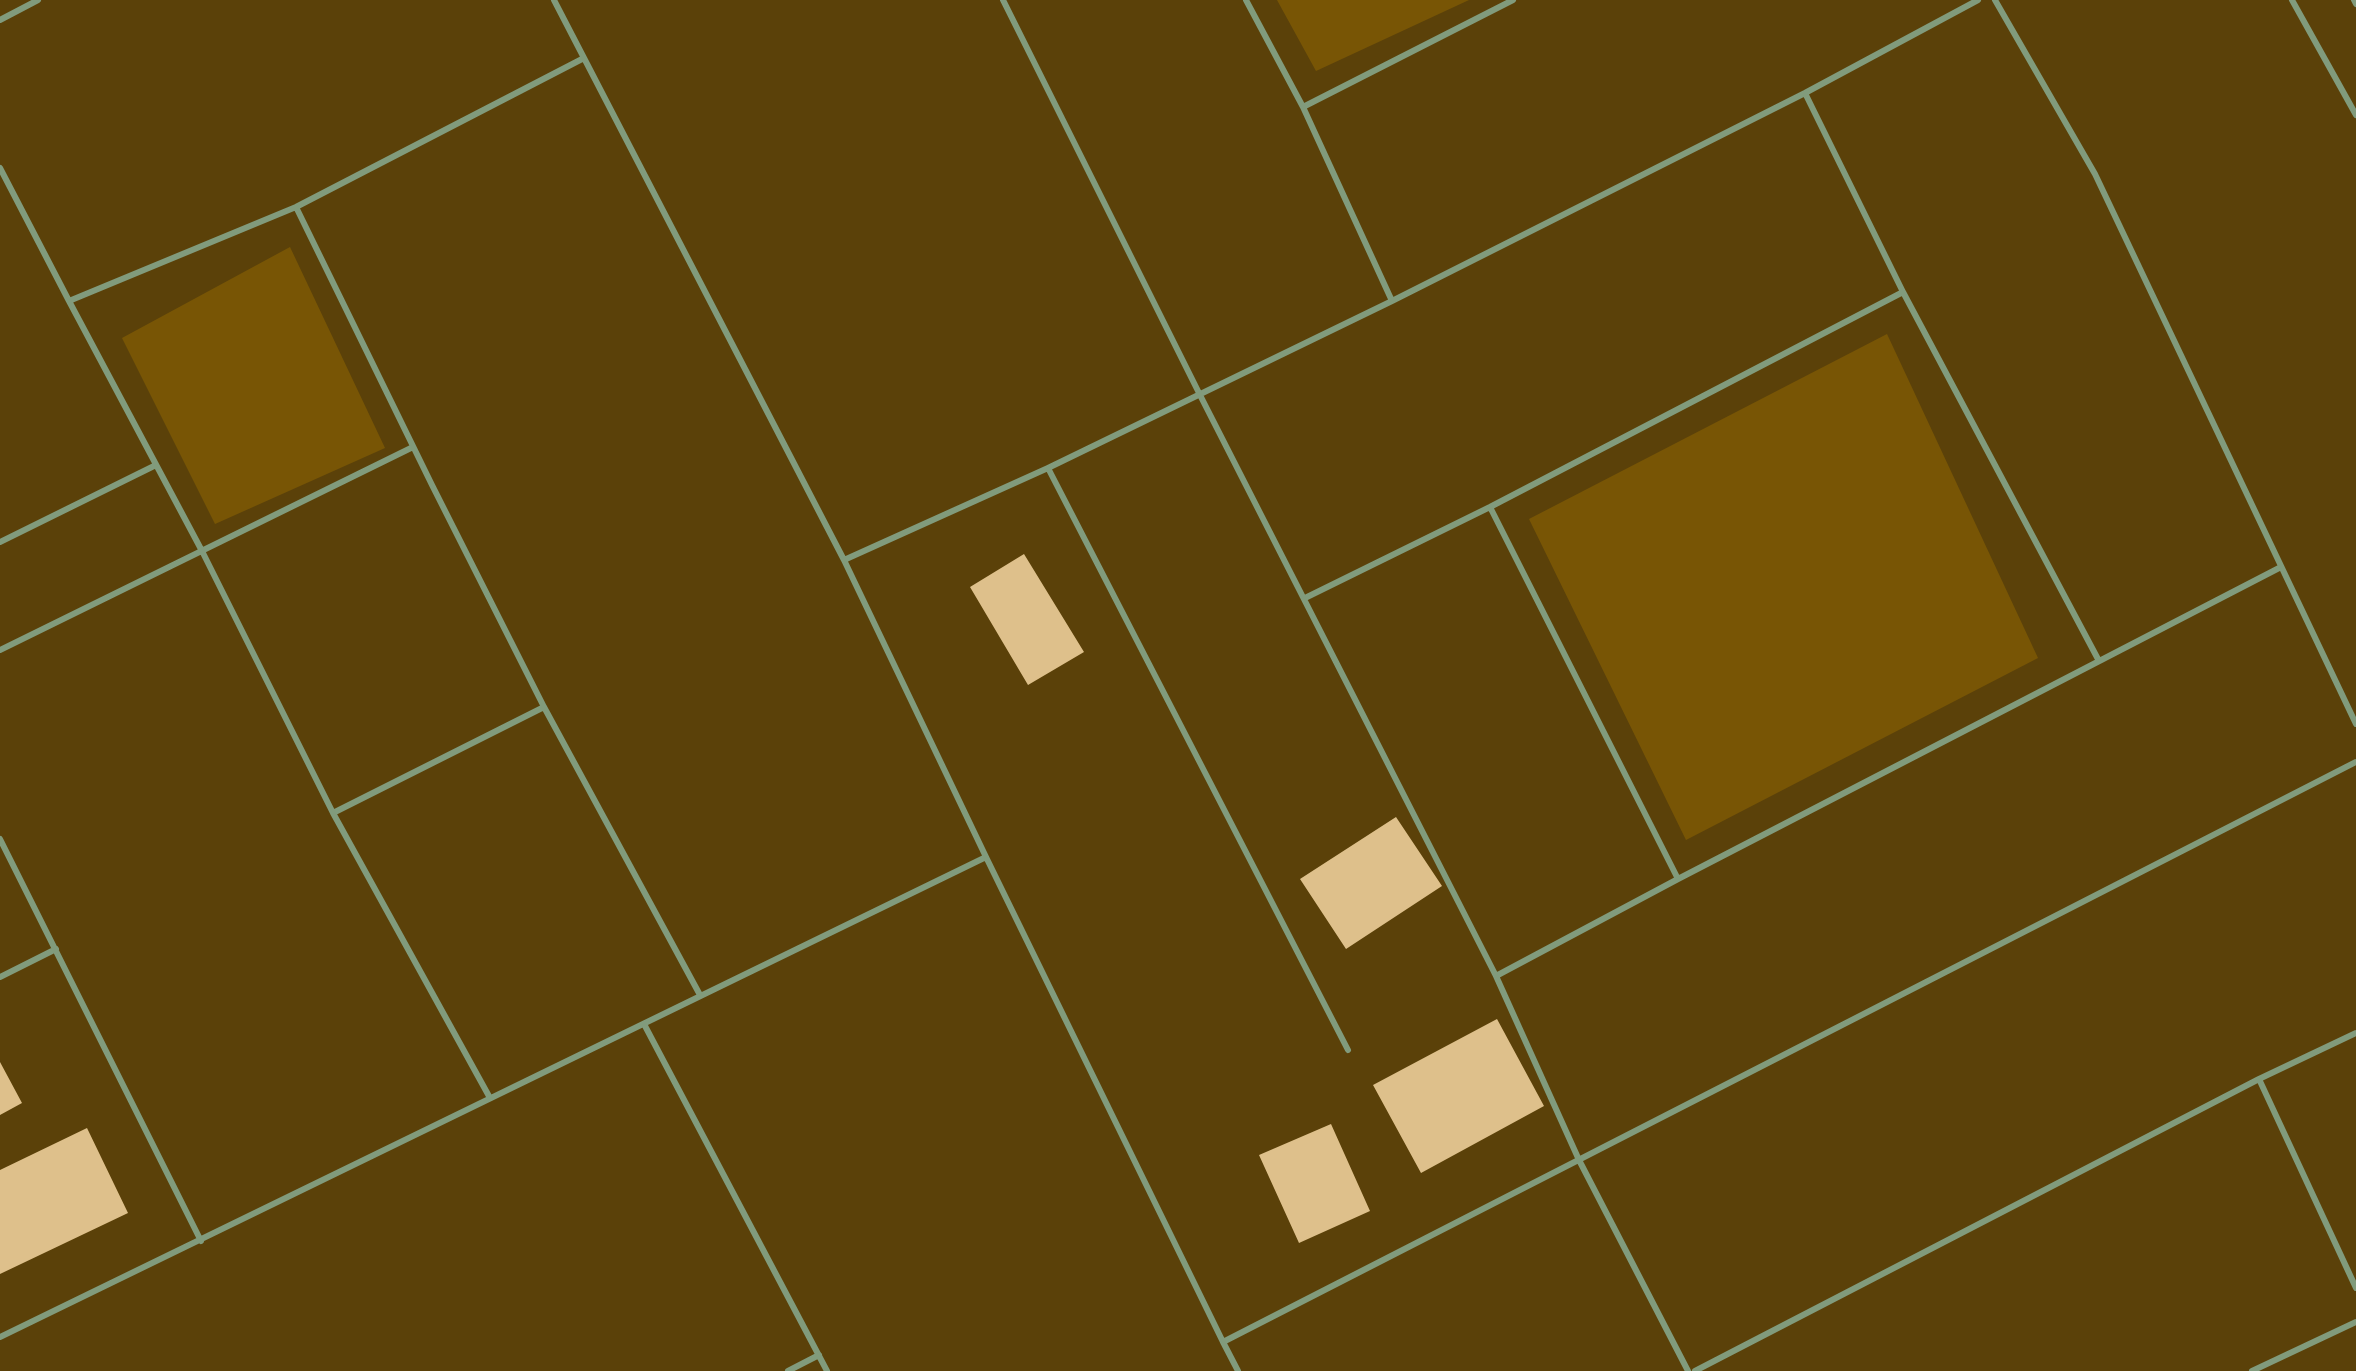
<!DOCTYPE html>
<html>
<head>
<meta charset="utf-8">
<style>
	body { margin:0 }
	canvas { display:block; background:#5b4109 }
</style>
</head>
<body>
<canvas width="2356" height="1371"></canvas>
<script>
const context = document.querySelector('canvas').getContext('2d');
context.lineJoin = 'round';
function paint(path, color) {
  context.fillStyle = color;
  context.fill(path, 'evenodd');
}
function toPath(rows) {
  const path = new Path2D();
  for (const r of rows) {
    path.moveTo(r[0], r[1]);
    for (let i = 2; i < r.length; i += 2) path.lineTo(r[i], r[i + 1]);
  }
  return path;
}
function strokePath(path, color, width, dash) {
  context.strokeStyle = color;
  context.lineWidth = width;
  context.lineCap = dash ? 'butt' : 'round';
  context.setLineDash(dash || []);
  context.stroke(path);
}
const green = toPath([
	[1277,0,1469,0,1316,71],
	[290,247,385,448,215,524,122,338],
	[1887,334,2038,658,1686,840,1529,519]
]);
const building = toPath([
	[1024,554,1084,652,1028,685,970,587],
	[1396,817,1442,886,1346,949,1300,879],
	[1497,1019,1544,1106,1421,1173,1373,1085],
	[0,1062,22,1103,0,1115],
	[1331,1124,1370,1211,1299,1243,1259,1155],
	[87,1128,128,1213,0,1274,0,1170]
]);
const street = toPath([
	[1003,0,1200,395,1496,976,1579,1160,1688,1371],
	[1246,0,1303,107,1392,301],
	[1995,0,2095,174,2356,724],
	[2292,0,2356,115],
	[2354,0,2356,4],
	[0,20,38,0],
	[1805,93,1903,292,2099,661],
	[1303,107,1513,0],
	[0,168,69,301,296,207,584,58],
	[296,207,432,485,544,707,700,995],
	[69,301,202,551,333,813,490,1098],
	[1048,468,1348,1050],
	[1490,507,1678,879],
	[0,542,156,465],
	[844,560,1048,468,1392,301,1805,93,1978,0],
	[1305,598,1490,507,1903,292],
	[0,650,413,447],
	[333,813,544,707],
	[0,839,201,1241],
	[986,857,1223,1342,2356,762],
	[1496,976,1678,879,2281,567],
	[0,977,56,949],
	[644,1024,827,1371],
	[2259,1079,2356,1288],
	[0,1337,986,857,844,560,554,0],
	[1223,1342,1238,1371],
	[788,1371,819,1355],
	[1695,1371,2259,1079,2356,1033],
	[2252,1371,2356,1322]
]);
paint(green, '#785505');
paint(building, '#dec08b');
strokePath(street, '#819b7c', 6);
</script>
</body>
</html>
